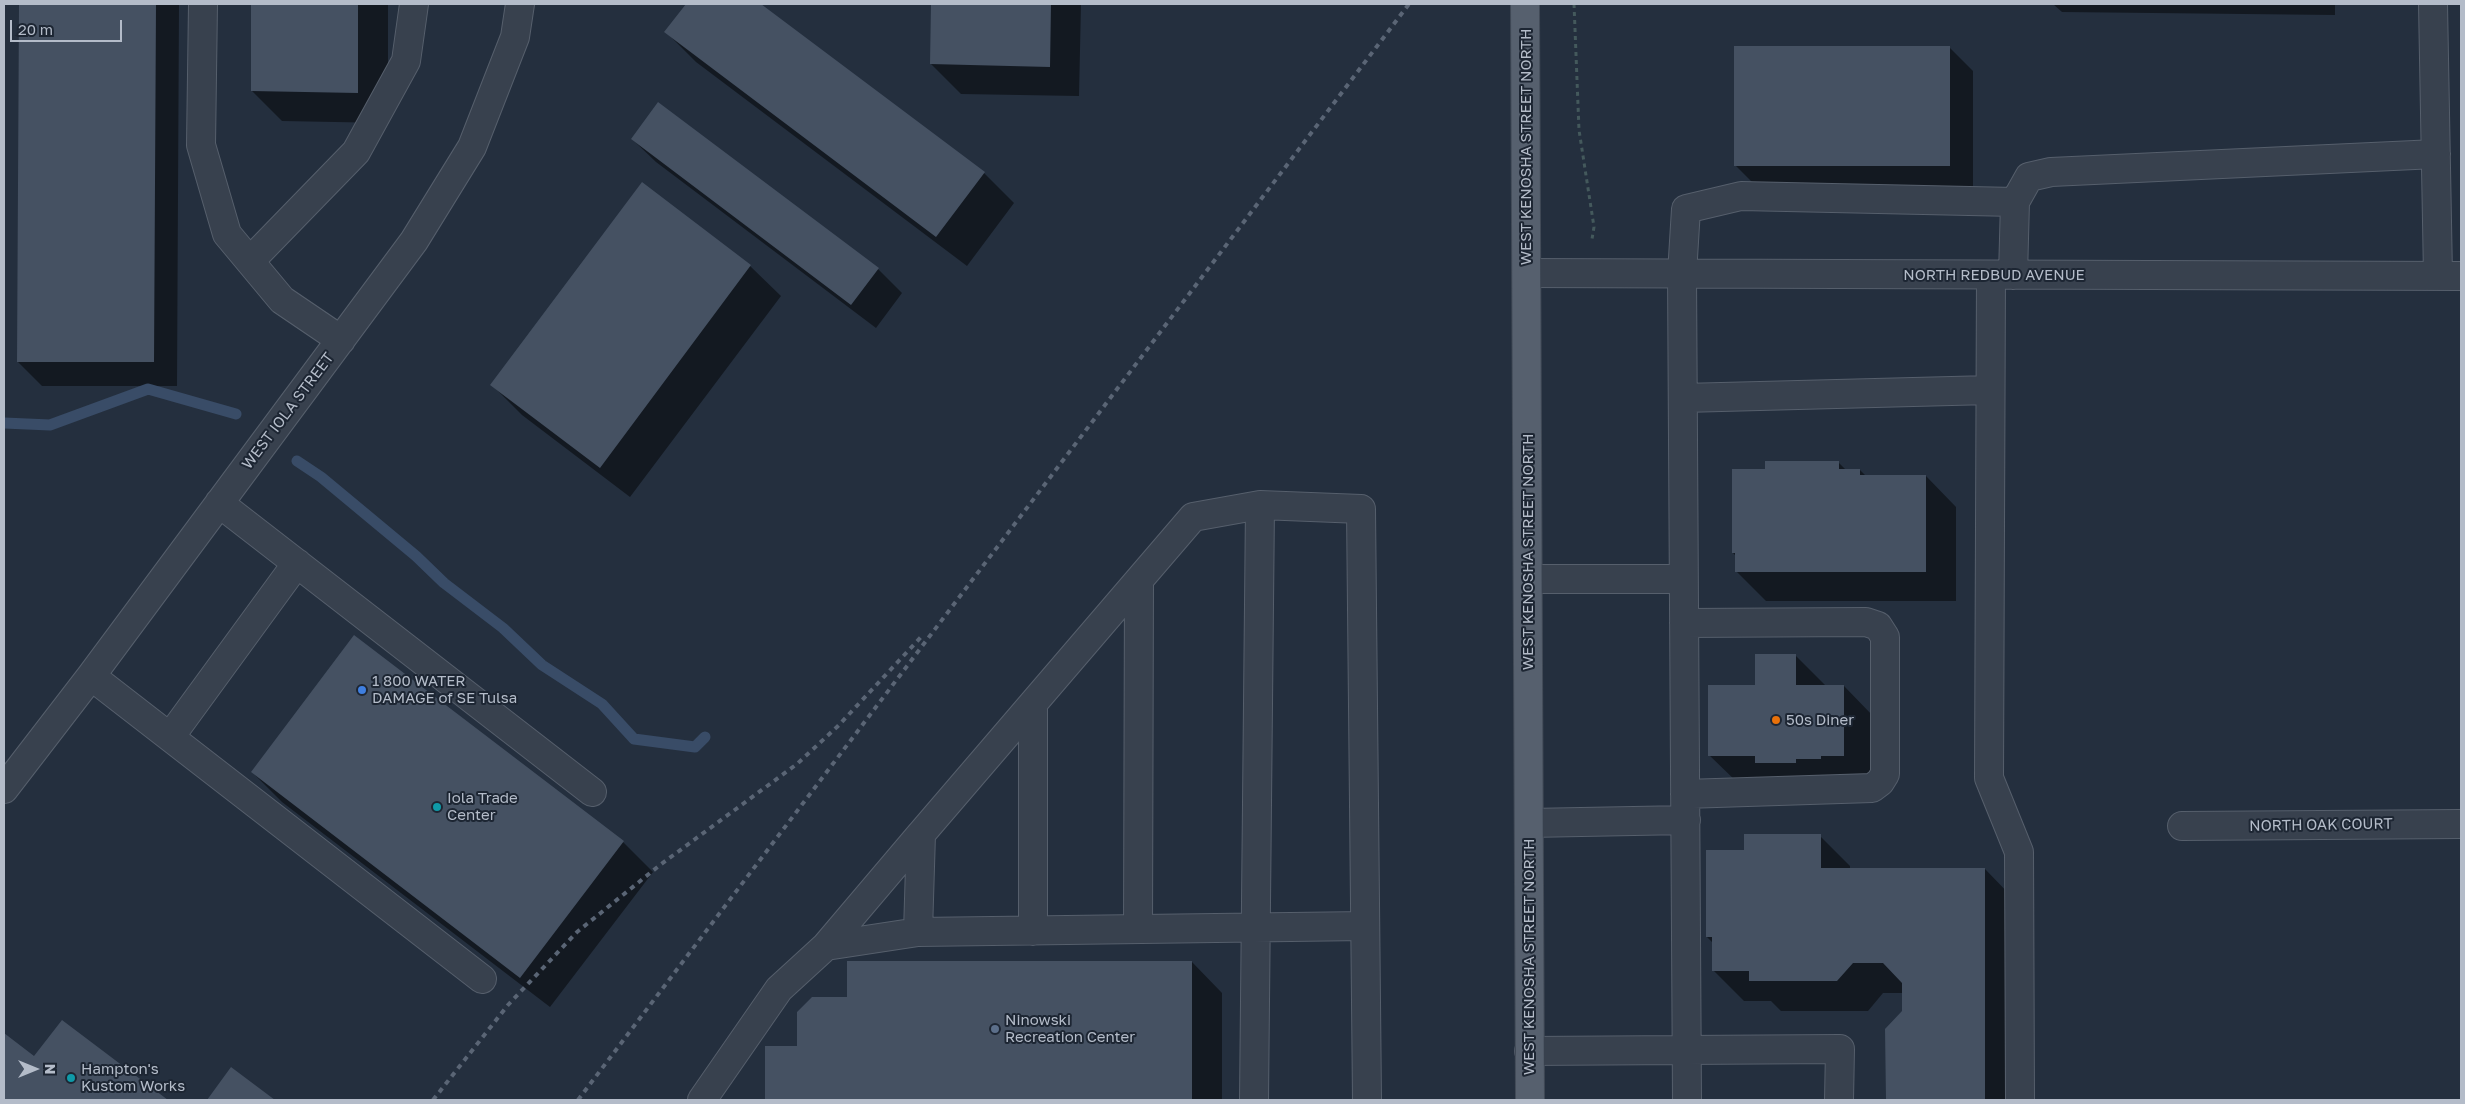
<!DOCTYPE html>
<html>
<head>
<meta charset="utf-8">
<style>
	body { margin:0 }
	#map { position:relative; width:2465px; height:1104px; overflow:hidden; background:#242f3e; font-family:"Golos Text",sans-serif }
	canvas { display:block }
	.frame { position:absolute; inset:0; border:5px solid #b4bcc9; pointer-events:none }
	.north { position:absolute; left:10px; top:1044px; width:50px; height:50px; -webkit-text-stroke:4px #1d2633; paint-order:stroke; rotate:90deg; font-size:14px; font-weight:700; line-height:20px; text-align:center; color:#b4bcc9 }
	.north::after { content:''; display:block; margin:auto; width:18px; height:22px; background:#b4bcc9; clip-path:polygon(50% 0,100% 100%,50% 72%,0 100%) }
	.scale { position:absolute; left:10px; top:20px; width:112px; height:22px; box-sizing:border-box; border:2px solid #b4bcc9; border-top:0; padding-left:6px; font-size:15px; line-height:18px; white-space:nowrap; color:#b4bcc9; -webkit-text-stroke:4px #1d2633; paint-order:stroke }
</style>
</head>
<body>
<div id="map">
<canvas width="2465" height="1104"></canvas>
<div class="frame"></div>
<div class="north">N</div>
<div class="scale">20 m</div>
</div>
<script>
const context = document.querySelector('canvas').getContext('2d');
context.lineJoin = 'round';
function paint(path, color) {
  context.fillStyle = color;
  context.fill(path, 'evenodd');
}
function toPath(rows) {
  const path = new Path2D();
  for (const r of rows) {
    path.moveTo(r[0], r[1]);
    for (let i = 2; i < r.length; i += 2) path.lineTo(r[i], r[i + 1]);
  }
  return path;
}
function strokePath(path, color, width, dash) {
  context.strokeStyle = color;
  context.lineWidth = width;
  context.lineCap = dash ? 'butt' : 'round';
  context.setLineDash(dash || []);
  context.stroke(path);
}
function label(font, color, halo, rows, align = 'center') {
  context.font = font + ' "Golos Text",sans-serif';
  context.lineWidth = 4;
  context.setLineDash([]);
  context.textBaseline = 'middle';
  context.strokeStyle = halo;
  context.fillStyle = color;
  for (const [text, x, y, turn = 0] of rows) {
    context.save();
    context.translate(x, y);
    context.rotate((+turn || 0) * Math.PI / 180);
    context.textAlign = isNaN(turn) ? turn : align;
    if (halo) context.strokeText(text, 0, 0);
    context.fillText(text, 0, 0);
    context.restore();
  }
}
const shadow = toPath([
	[20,4,179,4,177,386,42,386,18,362],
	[252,4,388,4,388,123,282,121,252,91],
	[687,4,759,4,984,173,1014,203,967,266,696,62,666,32],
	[932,4,1081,4,1079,96,961,94,931,64],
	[2053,4,2335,4,2335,15,2062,12],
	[1949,47,1973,71,1973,189,1759,189,1735,165],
	[632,139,878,269,902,293,876,328,656,162],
	[642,184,750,266,781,296,630,497,522,415,492,385],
	[1838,462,1846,470,1860,470,1866,476,1926,476,1956,507,1956,601,1766,601,1736,571,1736,556,1733,553,1766,470],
	[1795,655,1825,685,1844,686,1874,717,1874,785,1740,785,1709,755,1757,686],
	[252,772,623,842,653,872,550,1007,282,802],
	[1820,836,1850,866,1850,869,1985,869,2015,900,2015,1100,1887,1100,1886,1029,1903,1012,1903,993,1883,993,1868,1011,1781,1011,1771,1001,1744,1001,1714,971,1714,944,1707,937,1745,851],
	[1192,962,1222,993,1222,1100,766,1100,766,1048,798,1048,848,998],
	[62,1022,166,1100,4,1100,4,1035,35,1058],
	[232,1069,273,1100,208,1100]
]);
const stream = toPath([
	[4,423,50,425,148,389,236,414],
	[297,461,321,477,416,556,444,583,503,628,542,665,602,704,634,739,695,747,705,737]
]);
const building = toPath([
	[19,4,156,4,154,362,17,362],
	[251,4,358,4,358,93,251,91],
	[686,4,761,4,985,172,936,237,664,32],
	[931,4,1051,4,1050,67,930,64],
	[1734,46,1950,46,1950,166,1734,166],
	[658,102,879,268,851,305,631,139],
	[642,182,751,265,600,468,490,385],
	[1765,461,1839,461,1839,469,1860,469,1860,475,1926,475,1926,572,1735,572,1735,553,1732,553,1732,469,1765,469],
	[354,635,624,841,520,978,251,772],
	[1755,654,1796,654,1796,685,1844,685,1844,756,1821,756,1821,759,1796,759,1796,763,1755,763,1755,756,1708,756,1708,685,1755,685],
	[1744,834,1821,834,1821,868,1985,868,1985,1100,1886,1100,1885,1029,1902,1011,1902,983,1883,963,1853,963,1837,981,1749,981,1749,971,1712,971,1712,937,1706,937,1706,850,1744,850],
	[847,961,1192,961,1192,1100,765,1100,765,1046,797,1046,797,1012,812,997,847,997],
	[62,1020,168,1100,4,1100,4,1033,34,1056],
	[231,1067,275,1100,207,1100]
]);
const path = toPath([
	[1574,4,1579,130,1594,227,1592,239]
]);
const minor = toPath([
	[203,4,201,145,227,234,282,300,341,340],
	[2433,4,2438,276],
	[250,261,356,152,406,61,414,4],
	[1527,273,2461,276],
	[1991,275,1989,778,2019,852,2020,1100],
	[2013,275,2015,202,2029,177,2051,172,2436,154],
	[1683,398,1990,390],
	[219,503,592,792],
	[1528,579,1683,579],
	[1684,623,1866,622,1878,626,1885,637,1885,774,1880,782,1872,788,1685,794],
	[91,676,482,979],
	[1033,704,1033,931],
	[170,737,297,563],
	[4,789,91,676,414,241,472,147,515,37,520,4],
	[1529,823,1686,820],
	[2182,826,2461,824],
	[1138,929,1139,581],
	[918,932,921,834,1193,517,1260,505,1361,509,1367,1100],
	[826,946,921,834],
	[1529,1051,1840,1049,1839,1100],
	[702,1100,779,989,826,946,918,932,1365,926],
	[1254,1100,1260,505],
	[1687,1100,1682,274,1686,209,1741,196,2015,202]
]);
const major = toPath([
	[1525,4,1530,1100]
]);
const rail = toPath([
	[433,1100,508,1005,577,932,660,865,797,764,838,726,922,636],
	[578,1100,1409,4]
]);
const markers = [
	[362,690,5,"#3f7fe0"],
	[1776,720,5,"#e8710a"],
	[437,807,5,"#0f9aa8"],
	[995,1029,5,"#5c6f8a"],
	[71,1078,5,"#0f9aa8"]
];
const streetNames = [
	["WEST KENOSHA STREET NORTH",1526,147,-90],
	["NORTH REDBUD AVENUE",1994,275],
	["WEST IOLA STREET",288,411,-53],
	["WEST KENOSHA STREET NORTH",1528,552,-90],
	["NORTH OAK COURT",2321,825,-1],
	["WEST KENOSHA STREET NORTH",1529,957,-90]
];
const poiNames = [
	["1 800 WATER",372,681],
	["DAMAGE of SE Tulsa",372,698],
	["50s Diner",1786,720],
	["Iola Trade",447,798],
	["Center",447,815],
	["Ninowski",1005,1020],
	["Recreation Center",1005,1037],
	["Hampton's",81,1069],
	["Kustom Works",81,1086]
];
paint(shadow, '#0007');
strokePath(stream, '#394c67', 11);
paint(building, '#455162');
strokePath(minor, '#565f6c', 30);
strokePath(major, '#414a57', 30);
strokePath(path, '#44595c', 3, [4, 4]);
strokePath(minor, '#38414e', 28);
strokePath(major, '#56606e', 28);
strokePath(rail, '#5a6575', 4, [5, 5]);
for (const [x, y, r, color] of markers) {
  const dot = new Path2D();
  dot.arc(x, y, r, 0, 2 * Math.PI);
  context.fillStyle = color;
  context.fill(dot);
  strokePath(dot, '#1d2633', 2);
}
label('15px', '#b4bcc9', '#1d2633', streetNames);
label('15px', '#b4bcc9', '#1d2633', poiNames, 'left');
</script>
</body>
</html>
